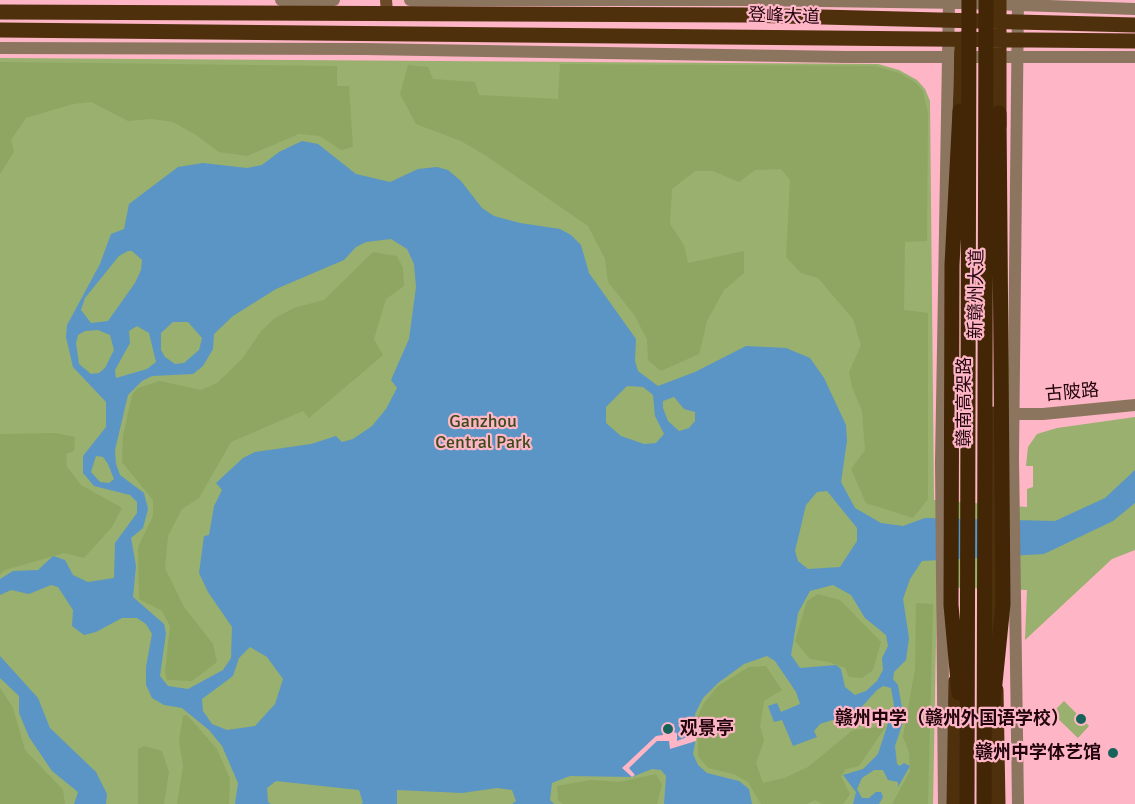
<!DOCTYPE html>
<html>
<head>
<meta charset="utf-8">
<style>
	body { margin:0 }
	canvas { display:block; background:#feb5c5 }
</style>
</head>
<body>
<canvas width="1135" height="804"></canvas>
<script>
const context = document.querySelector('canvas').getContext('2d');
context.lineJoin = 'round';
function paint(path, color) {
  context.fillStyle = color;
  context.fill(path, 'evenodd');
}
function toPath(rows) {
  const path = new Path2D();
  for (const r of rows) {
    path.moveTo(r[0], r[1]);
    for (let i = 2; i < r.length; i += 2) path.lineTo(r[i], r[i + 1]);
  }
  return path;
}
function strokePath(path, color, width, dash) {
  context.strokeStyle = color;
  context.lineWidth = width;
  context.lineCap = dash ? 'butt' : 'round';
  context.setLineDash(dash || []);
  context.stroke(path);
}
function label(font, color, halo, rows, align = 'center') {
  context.font = font + ' Signika,"Noto Sans SC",sans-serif';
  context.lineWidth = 4.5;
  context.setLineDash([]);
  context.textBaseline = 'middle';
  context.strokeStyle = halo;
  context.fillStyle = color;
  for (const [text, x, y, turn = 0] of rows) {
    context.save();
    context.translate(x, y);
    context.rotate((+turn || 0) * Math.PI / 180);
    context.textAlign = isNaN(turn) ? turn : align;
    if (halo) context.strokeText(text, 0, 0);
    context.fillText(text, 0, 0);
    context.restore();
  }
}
const green = toPath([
	[0,58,878,64,899,70,917,80,925,89,930,101,934,500,1027,507,1027,489,1033,487,1033,466,1026,466,1028,447,1037,434,1057,428,1135,417,1135,550,1112,559,1025,640,1027,590,937,587,933,804,0,804],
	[1064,701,1089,726,1078,738,1052,713]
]);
const forest = toPath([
	[0,62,337,66,337,86,349,86,353,147,341,150,320,136,299,134,247,156,219,152,196,135,173,122,152,119,128,121,91,102,73,104,26,118,11,140,14,152,0,174],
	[560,64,875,66,899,73,915,82,923,91,928,113,927,241,905,242,904,310,928,313,928,499,913,518,866,503,851,469,865,450,862,411,852,387,849,372,861,345,853,319,818,278,801,273,786,257,790,180,781,169,755,170,739,182,713,171,695,171,672,189,670,224,684,245,688,263,744,251,744,273,724,290,707,321,699,354,661,371,648,360,647,340,635,316,608,282,605,259,588,226,485,155,461,141,416,124,400,94,408,65,428,67,433,79,475,82,479,95,558,99],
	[373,252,397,256,403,268,404,286,386,299,374,339,383,355,309,418,303,411,231,442,199,498,182,509,168,536,165,568,184,607,213,644,217,662,192,681,167,680,165,672,170,626,162,611,139,599,138,547,153,516,153,500,122,462,123,436,132,395,138,388,160,381,201,390,217,383,242,359,262,330,275,318,294,308,324,300],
	[55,433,75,437,74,451,66,454,67,467,81,485,122,508,112,527,84,558,64,553,5,570,0,574,0,434],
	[818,594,840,600,881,642,873,670,862,678,849,677,845,668,829,662,810,659,795,641,807,601],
	[916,603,933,604,928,804,892,804,910,771,909,752,903,737,915,669],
	[766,666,782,690,764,701,760,726,764,741,756,763,763,783,784,778,808,767,853,730,886,726,859,766,846,769,841,776,850,794,843,804,822,804,815,800,807,804,761,804,748,782,734,774,708,768,698,756,698,716,704,703,718,686,749,667],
	[0,688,13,708,25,750,63,790,65,804,0,804],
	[187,715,217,749,230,779,229,804,177,804,183,766,179,741,183,716],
	[144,746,162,751,169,772,164,804,138,804,138,749],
	[656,774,662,785,657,804,563,804,558,800,557,786,591,780,620,782]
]);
const water = toPath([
	[302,141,318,144,356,174,390,182,418,169,437,167,448,170,461,181,482,208,494,216,520,223,560,229,571,235,581,245,589,273,636,339,635,361,638,371,658,386,695,372,746,346,786,348,810,358,824,378,846,425,847,441,841,482,855,508,881,523,903,526,925,518,1055,521,1105,498,1135,470,1135,503,1113,521,1044,554,922,561,910,579,903,599,909,638,906,660,894,672,893,679,898,685,904,719,895,746,897,764,900,766,904,763,910,766,898,787,898,782,888,780,883,770,874,770,862,778,857,789,862,798,869,798,876,792,881,792,883,797,879,804,853,804,856,792,843,775,863,769,878,754,894,705,891,688,883,686,877,690,857,712,820,724,814,731,817,737,793,746,782,720,774,722,768,706,777,703,781,712,800,704,796,692,775,661,767,656,744,664,718,683,703,698,695,714,697,733,693,754,698,765,707,773,739,781,749,789,752,804,664,804,666,776,661,770,652,769,632,777,570,776,552,783,550,800,554,804,512,804,516,801,512,790,497,788,462,793,397,790,397,804,361,804,363,803,359,790,276,781,267,788,268,802,271,804,235,804,238,783,222,746,209,730,182,708,164,705,152,698,146,685,146,667,152,634,146,624,137,618,122,618,96,632,84,635,72,626,73,610,58,587,51,585,29,594,11,590,0,595,0,579,13,571,38,570,53,556,65,560,73,575,88,582,114,578,115,543,137,513,137,502,130,495,94,486,83,473,83,456,106,427,106,402,73,367,66,337,67,325,100,264,111,234,124,229,129,204,178,167,203,163,247,168,262,165,279,152],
	[391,239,407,249,414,264,416,287,409,339,391,380,397,388,386,409,372,426,353,439,342,442,336,436,311,444,255,452,243,458,216,483,222,490,214,506,209,535,204,536,199,573,208,592,232,627,231,658,223,670,188,689,168,686,160,676,166,633,164,624,133,597,136,566,131,538,143,528,148,509,144,493,120,475,116,464,115,450,128,395,142,381,152,376,193,374,203,366,213,349,214,334,233,316,276,289,344,260,356,247,366,242],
	[128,251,132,251,142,260,141,270,135,283,108,321,91,323,81,310,85,298,119,256],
	[173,322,188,322,202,338,199,350,184,363,175,364,165,357,161,350,161,333],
	[137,326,149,333,156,362,147,369,116,378,115,370,130,343,129,331],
	[98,330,110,335,114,350,105,368,99,373,91,374,79,364,76,343,78,335,85,331],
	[627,386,643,387,653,395,655,416,664,434,656,443,644,444,621,436,606,423,606,407],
	[674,397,684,409,695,412,695,421,689,428,679,431,668,421,663,408,663,401],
	[96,456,103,457,108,464,114,479,109,483,100,482,91,472],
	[827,491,857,528,857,541,840,567,808,569,798,561,795,551,806,505,817,492],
	[833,585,851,595,865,618,886,635,888,646,882,658,883,670,877,681,866,691,855,695,845,687,841,669,836,665,800,668,791,655,798,613,810,591],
	[250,647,267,657,283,679,275,704,255,726,227,730,212,724,203,711,202,699,233,676,239,658],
	[0,656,38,698,50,728,96,772,107,794,106,804,74,804,78,792,52,771,29,737,19,713,19,696,0,678]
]);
const pier = toPath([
	[664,724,674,724,673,732,677,733,677,741,697,733,696,741,670,749,669,741,657,741,629,768,635,775,632,777,622,768,656,736,663,735]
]);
const tertiary = toPath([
	[281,0,334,0],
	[410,0,748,0],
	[751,0,962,3,1135,9],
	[0,48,364,49,846,57,1135,57],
	[1013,414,1043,414,1135,405],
	[944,804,941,463,949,0],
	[1018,804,1013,458,1018,0]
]);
const secondary = toPath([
	[386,0,387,12]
]);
const primary = toPath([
	[999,0,999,126],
	[0,12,744,15,1135,25],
	[0,30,1135,41],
	[960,123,962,39],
	[994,414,995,636],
	[996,690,998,804],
	[954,804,956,681]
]);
const trunkBridge = toPath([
	[959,693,951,605,952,265,960,111],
	[993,703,1003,604,999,113],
	[967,804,969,0],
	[984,804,986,0]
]);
const markers = [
	[1081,719,6,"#17635b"],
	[668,729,6,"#17635b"],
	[1113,753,6,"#17635b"]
];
const streetNames = [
	["登峰大道",784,17,2],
	["新赣州大道",977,294,-89],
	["古陂路",1072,393,-5],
	["赣南高架路",965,402,-90]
];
const parkNames = [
	["Ganzhou",483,422],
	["Central Park",483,443]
];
const poiNames = [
	["赣州中学（赣州外国语学校）",1069,719],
	["观景亭",680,729,"left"],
	["赣州中学体艺馆",1101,753]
];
paint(green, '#99b06f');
paint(forest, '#8ea662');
paint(water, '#5a95c6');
paint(pier, '#feb5c5');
strokePath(tertiary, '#8c755f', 12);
strokePath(secondary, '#6c4b2a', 12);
strokePath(primary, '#4f300d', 15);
strokePath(trunkBridge, '#422606', 15);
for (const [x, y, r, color] of markers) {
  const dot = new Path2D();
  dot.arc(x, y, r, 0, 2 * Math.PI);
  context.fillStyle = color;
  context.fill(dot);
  strokePath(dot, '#feb5c5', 2);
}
label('18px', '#22040d', '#feb5c5', streetNames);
label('18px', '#3b4b1a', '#feb5c5', parkNames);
label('bold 18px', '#22040d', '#feb5c5', poiNames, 'right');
</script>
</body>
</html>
